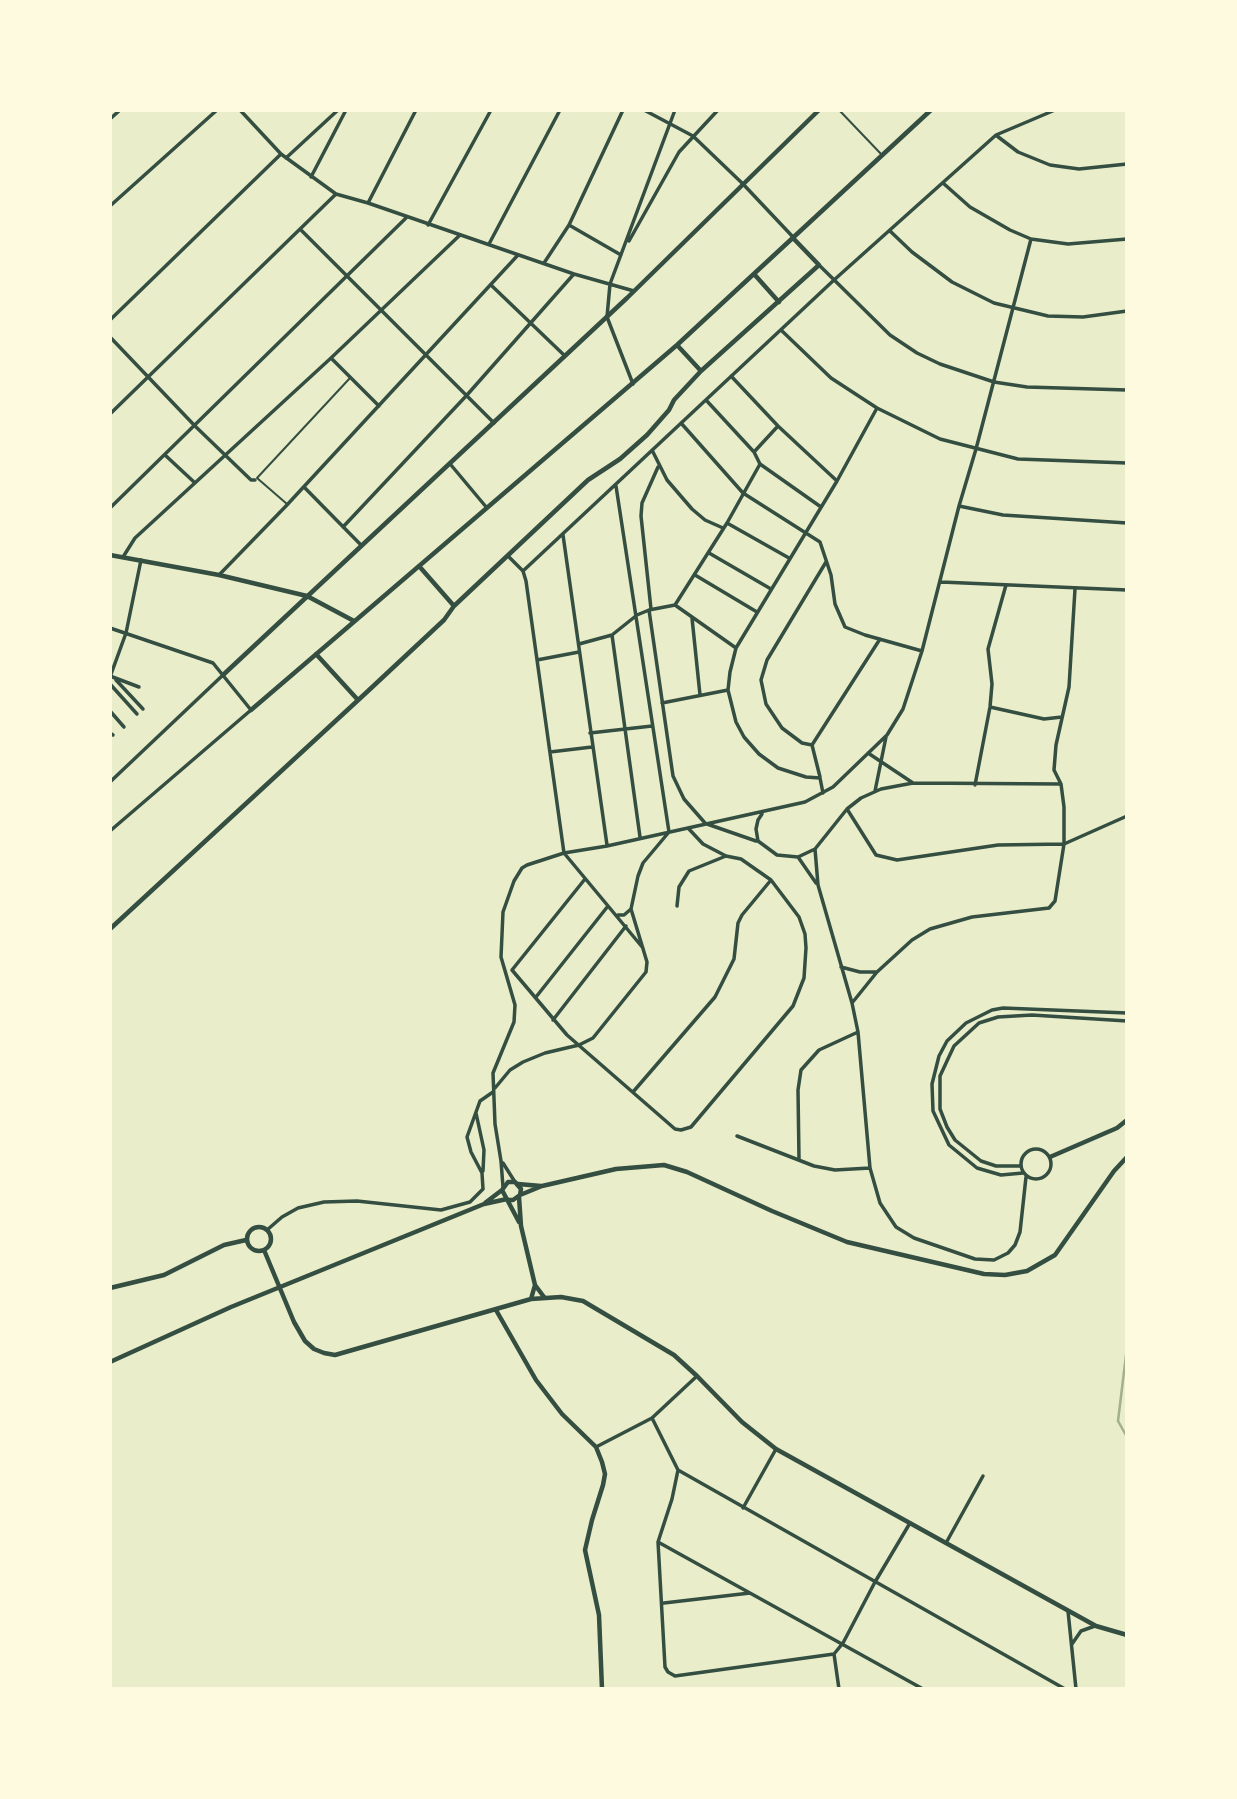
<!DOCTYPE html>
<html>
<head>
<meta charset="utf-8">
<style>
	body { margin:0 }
	#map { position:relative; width:1237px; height:1799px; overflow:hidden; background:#e9edc9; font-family:"PT Sans Narrow",sans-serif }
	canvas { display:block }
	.frame { position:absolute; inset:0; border:112px solid #fefae0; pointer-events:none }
</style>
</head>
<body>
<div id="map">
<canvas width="1237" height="1799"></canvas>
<div class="frame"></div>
</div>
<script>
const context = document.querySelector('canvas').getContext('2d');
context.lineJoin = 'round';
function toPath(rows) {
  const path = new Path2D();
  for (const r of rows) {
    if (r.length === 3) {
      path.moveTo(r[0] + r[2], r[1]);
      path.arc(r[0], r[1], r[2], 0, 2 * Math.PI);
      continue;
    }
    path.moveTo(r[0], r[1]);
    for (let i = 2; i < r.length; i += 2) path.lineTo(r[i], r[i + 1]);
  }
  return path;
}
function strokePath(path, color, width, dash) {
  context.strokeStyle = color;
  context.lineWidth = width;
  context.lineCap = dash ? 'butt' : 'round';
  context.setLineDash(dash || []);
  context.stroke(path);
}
const stream = toPath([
	[1127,1347,1118,1421,1127,1437]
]);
const service = toPath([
	[839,110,882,155],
	[257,478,350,378],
	[257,478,287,504]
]);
const minor = toPath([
	[240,110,281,154,336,194,368,203,574,274,634,291],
	[644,110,693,136,743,184,793,237],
	[1126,110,1127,111],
	[110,119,120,110],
	[997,136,1018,152,1050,165,1079,169,1127,164],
	[286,158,338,110],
	[311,177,346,110],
	[943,183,970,207,1010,230,1031,239,1068,244,1127,239],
	[368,203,416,110],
	[110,206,217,110],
	[428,225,491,110],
	[569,225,621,255],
	[301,230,494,423],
	[890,231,912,252,952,282,994,303,1048,316,1083,317,1127,311],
	[629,241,679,152,718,110],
	[489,244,560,110],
	[544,263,569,225,623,110],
	[819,265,890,335,917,353,940,364,994,382,1027,387,1127,390],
	[492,286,565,356],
	[110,320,281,154],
	[781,330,831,378,877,408,940,439,1018,459,1127,463],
	[110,337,195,426,251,480,255,480],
	[331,358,379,406],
	[731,376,778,426,837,481],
	[633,384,607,317,610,284,675,110],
	[706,400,754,452,760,464,821,507],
	[110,414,336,194],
	[681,423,743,493,820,542,831,575,835,604,845,627,865,635,922,651],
	[652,450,667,480,692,509,705,520,723,528],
	[754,452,778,426],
	[165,455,194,482],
	[451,465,487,508],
	[304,487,361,545],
	[959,506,1003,515,1127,523],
	[110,508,406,218],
	[727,523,789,558],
	[343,527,467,395,573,275],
	[563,535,607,845],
	[709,553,771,589],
	[508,556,523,571,526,581,564,853],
	[123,557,135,538,331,358,460,235],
	[523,571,834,280,996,135,1055,110],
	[219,575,286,506,518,255],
	[695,575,757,612],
	[941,582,1127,590],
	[675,605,727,523,760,464],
	[675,605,736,648],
	[651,609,641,516,642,503,658,467],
	[649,610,673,776,684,799,705,823],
	[692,618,700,695],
	[110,628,213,663,251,710,110,831],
	[612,635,640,837],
	[579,644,612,635,637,615,649,610,675,605],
	[537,660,579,652],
	[110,676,139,687],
	[110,677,126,633,141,560],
	[116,680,143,709],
	[110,684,137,714],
	[662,703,728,690],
	[990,707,1044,719,1062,717],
	[110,711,124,727],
	[110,733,113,735],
	[590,733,652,726],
	[812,745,802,743,782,728,766,704,761,680,767,660,826,562],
	[812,745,880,639],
	[812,745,820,777],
	[550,752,592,747],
	[868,753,913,783],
	[110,782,223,675],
	[975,785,990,707,992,684,988,649,1006,585],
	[875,791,886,737],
	[823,793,820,778,806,777,778,768,759,754,744,737,736,722,728,690,730,672,736,648,837,481,877,408],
	[847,809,876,855,897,860,998,845,1064,844,1127,816],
	[762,814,758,820,756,829,758,841,777,855,798,857,815,849,847,809,861,798,881,789,913,783,1060,784],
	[707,824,756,841],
	[815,849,818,885,852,1003,858,1032,870,1168,880,1203,896,1227,914,1238,975,1259,994,1260,1008,1253,1015,1245,1020,1232,1026,1177],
	[564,853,643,948],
	[798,857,816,883],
	[677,906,679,887,689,871,726,856],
	[618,915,624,915,631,909],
	[841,967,860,972,877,972],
	[512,970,567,1035,675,1129,681,1130,691,1127,793,1006,804,978,806,948,805,934,799,917,771,880,741,859,726,856,703,844,688,828],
	[512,970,585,879],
	[536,997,608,906],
	[852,1003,877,972,912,940,930,929,972,917,1049,908,1055,901,1064,844,1064,807,1061,784,1054,770,1056,745,1069,687,1075,589],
	[553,1020,626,926],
	[495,1088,510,1070,523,1062,545,1053,579,1045,593,1038,646,972,647,962,631,909,638,876,643,863,669,832,616,486],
	[633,1092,715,997,734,959,738,923,742,915,771,880],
	[476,1113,484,1150,483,1171],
	[737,1136,814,1166,835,1170,870,1168],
	[1036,1164,15],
	[799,1159,798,1090,801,1070,819,1050,858,1032],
	[503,1163,515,1182],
	[1021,1166,996,1166,981,1161,955,1140,947,1127,940,1109,940,1076,954,1046,979,1023,998,1017,1032,1015,1127,1021],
	[1023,1173,1001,1175,977,1168,949,1145,933,1111,932,1084,939,1056,947,1041,966,1023,992,1010,1003,1008,1127,1013],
	[503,1187,501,1161,495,1124,493,1073,514,1022,515,1005,501,957,503,912,514,881,522,868,527,865,564,853,607,846,805,802,833,787,887,735,903,709,922,651,959,506,976,449,1031,239],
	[267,1230,282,1217,298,1208,324,1202,357,1201,441,1210,470,1202,483,1189,482,1173,471,1152,467,1137,480,1101,493,1092],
	[652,1418,678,1470,672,1499,658,1542,665,1667,668,1672,675,1676,834,1654],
	[596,1447,652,1418,697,1376],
	[678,1470,1065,1689],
	[743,1508,776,1449],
	[658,1542,923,1689],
	[946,1543,983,1476],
	[664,1603,750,1593],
	[1068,1611,1076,1689],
	[1072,1644,1081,1631,1095,1626],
	[839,1689,834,1654,843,1643,875,1582,910,1523]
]);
const tertiary = toPath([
	[754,274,779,302],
	[677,345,701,371],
	[110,555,219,575,307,596,354,621],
	[419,566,454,606],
	[316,654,358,700],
	[223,675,627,298,819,110],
	[251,710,677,345,931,110],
	[110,929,368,691,444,620,454,606,588,480,620,459,647,435,669,410,674,400,701,371,819,265,793,238],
	[1050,1157,1117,1128,1127,1120],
	[518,1184,541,1186],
	[520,1195,542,1186,616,1169,664,1165,687,1172,772,1211,847,1242,984,1274,1005,1275,1027,1271,1055,1255,1114,1171,1127,1157],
	[519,1197,521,1226,535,1285,544,1297],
	[509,1200,513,1200,520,1195,521,1189,515,1182,508,1182,502,1190,519,1222],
	[485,1203,502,1190],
	[259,1239,12],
	[264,1250,294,1322,305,1341,314,1349,324,1353,335,1355,531,1299,561,1297,583,1301,674,1355,697,1376,742,1422,776,1449,1096,1626,1127,1635],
	[110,1288,164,1275,224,1245,246,1240],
	[531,1299,535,1285],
	[496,1310,536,1380,562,1414,596,1447,602,1462,605,1474,603,1485,592,1520,585,1550,599,1615,602,1689],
	[110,1362,231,1307,484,1204,507,1199]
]);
strokePath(stream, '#a3b18a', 2.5);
strokePath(service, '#344e41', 2);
strokePath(minor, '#344e41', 3.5);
strokePath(tertiary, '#344e41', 4.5);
</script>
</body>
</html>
